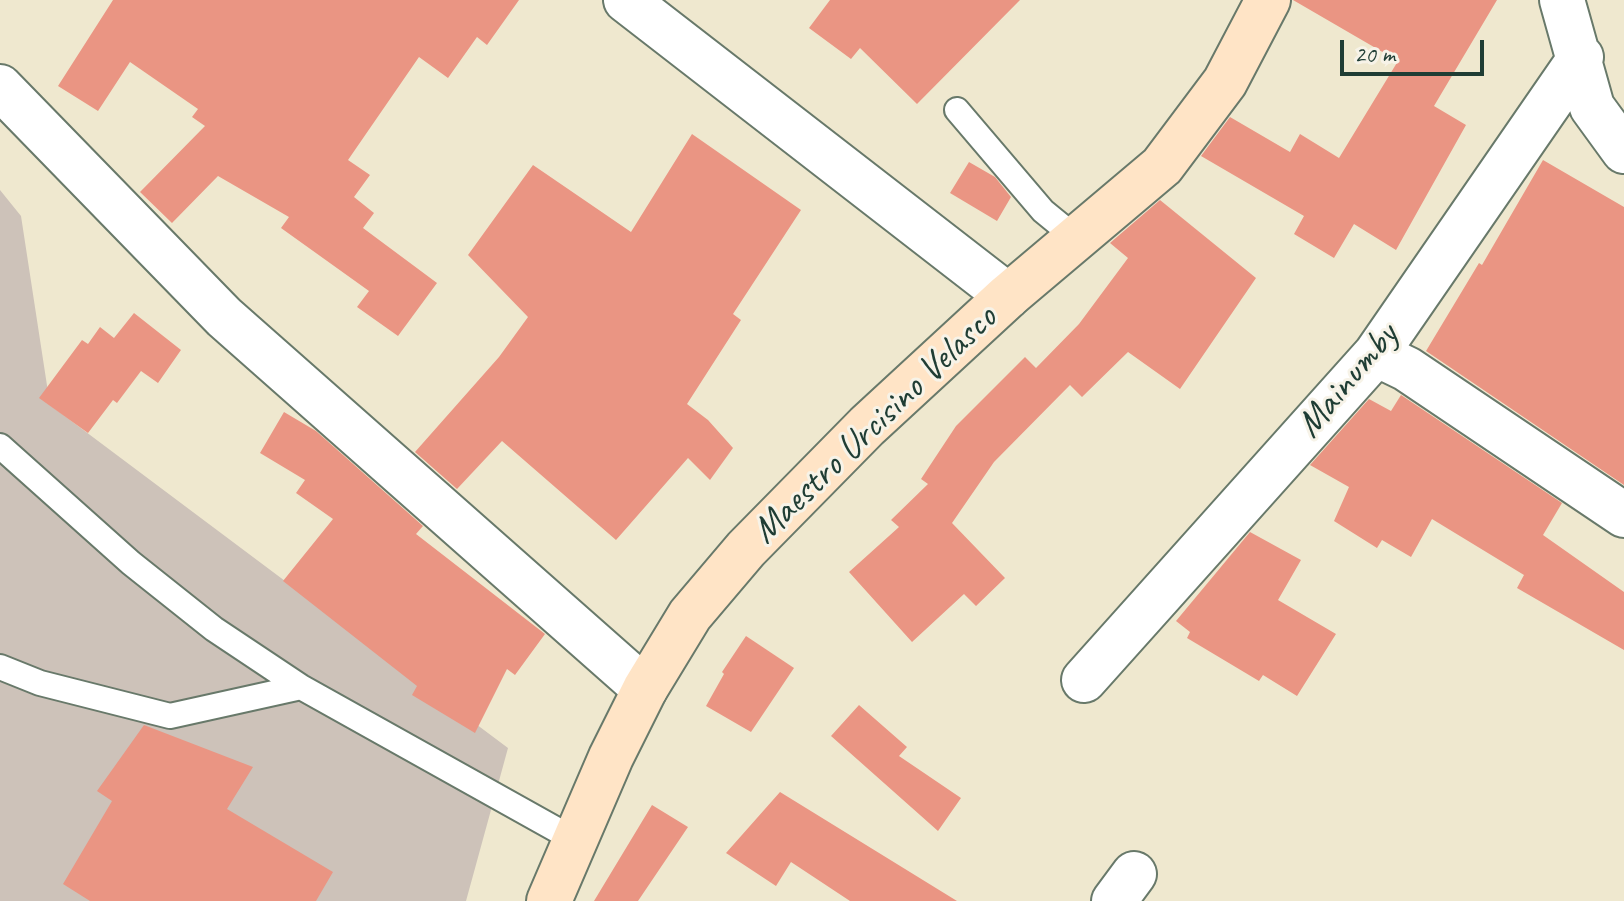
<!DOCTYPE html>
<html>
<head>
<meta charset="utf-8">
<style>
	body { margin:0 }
	#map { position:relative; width:1624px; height:901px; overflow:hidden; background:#efe8cf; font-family:Caveat,sans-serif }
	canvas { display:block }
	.scale { position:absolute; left:1340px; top:40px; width:144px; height:36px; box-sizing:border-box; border:4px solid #1f3d34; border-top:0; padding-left:10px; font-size:24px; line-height:28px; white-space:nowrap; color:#1f3d34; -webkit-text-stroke:6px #f7f3e8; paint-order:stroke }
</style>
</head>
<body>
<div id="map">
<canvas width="1624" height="901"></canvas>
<div class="scale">20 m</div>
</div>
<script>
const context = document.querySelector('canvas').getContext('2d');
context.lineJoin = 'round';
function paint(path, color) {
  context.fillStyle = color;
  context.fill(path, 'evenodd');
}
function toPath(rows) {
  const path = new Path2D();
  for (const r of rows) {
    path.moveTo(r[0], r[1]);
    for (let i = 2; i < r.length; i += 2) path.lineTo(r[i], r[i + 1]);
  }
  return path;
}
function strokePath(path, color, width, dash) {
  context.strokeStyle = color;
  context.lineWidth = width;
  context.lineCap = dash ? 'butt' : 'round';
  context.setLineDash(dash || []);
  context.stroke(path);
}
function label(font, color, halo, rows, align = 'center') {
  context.font = font + ' Caveat,sans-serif';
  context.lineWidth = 6;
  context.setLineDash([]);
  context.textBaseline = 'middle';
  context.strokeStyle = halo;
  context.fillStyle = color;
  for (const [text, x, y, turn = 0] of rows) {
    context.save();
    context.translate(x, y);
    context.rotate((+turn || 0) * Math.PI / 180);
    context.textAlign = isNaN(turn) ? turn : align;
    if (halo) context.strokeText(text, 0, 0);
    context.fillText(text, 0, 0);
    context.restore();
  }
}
const industrial = toPath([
	[0,190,21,216,50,405,508,748,466,901,0,901]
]);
const building = toPath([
	[113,0,519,0,487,45,477,37,448,78,419,57,348,160,370,175,354,197,374,213,363,228,437,283,398,336,357,307,369,291,281,228,289,217,218,176,172,223,140,192,205,126,192,117,198,109,130,62,98,111,58,86],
	[830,0,1020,0,917,104,860,48,851,59,809,28],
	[1293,0,1497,0,1434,106,1466,125,1396,250,1354,224,1334,258,1294,234,1304,216,1201,156,1230,117,1290,152,1300,134,1339,158,1398,61],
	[692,134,801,210,733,314,741,320,687,404,708,420,733,448,710,480,688,458,616,540,502,441,457,489,415,452,499,357,528,317,468,255,533,165,631,232],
	[1543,160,1624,207,1624,485,1426,351,1479,263,1482,265],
	[969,162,995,177,1011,197,997,221,950,193],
	[1160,200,1256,278,1180,389,1128,352,1082,397,1070,385,994,462,952,523,1005,578,976,606,964,594,912,642,849,572,899,527,891,520,928,484,921,479,956,426,1025,357,1036,368,1079,324,1128,258,1110,243],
	[134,313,181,350,158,383,141,371,117,403,113,400,88,433,39,398,82,340,88,344,100,327,114,338],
	[1401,395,1562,503,1543,535,1624,592,1624,650,1517,588,1524,575,1432,519,1411,557,1382,540,1377,548,1334,521,1349,487,1310,465,1369,399,1391,411],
	[284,412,316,431,423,526,416,534,545,634,515,675,507,669,475,733,412,695,417,686,283,581,333,519,296,493,305,480,260,453],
	[1250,532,1301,560,1278,600,1336,634,1297,696,1263,675,1259,681,1187,638,1190,632,1176,621],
	[746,636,794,668,751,732,706,706,724,674,722,672],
	[859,705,907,747,899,756,961,798,938,831,831,736],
	[144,725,253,767,227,809,333,872,316,901,90,901,63,884,112,801,97,791],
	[780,792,957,901,850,901,791,862,776,886,726,853],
	[652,805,688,827,638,901,594,901]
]);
const lane = toPath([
	[957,110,1043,211,1076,238],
	[0,446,131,563,214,629,301,687,575,840],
	[0,667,40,683,170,716,301,687]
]);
const street = toPath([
	[626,0,1008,296],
	[1562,0,1592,107,1624,151],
	[0,87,224,317,645,689],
	[1376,354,1407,369,1624,515],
	[1084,680,1376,354,1581,57],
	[1114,901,1134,874]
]);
const secondary = toPath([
	[549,901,611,757,645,689,690,615,746,549,867,426,1008,296,1162,166,1225,82,1268,0]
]);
const streetNames = [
	["Mainumby",1348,381,-50],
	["Maestro Urcisino Velasco",875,425,-44]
];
paint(industrial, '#cdc2b9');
paint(building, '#ea9583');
strokePath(lane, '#68796a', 28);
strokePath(street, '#68796a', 48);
strokePath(secondary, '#68796a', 48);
strokePath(lane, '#fff', 24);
strokePath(street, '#fff', 44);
strokePath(secondary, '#ffe4c6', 44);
label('38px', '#1f3d34', '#f7f3e8', streetNames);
</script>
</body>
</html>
